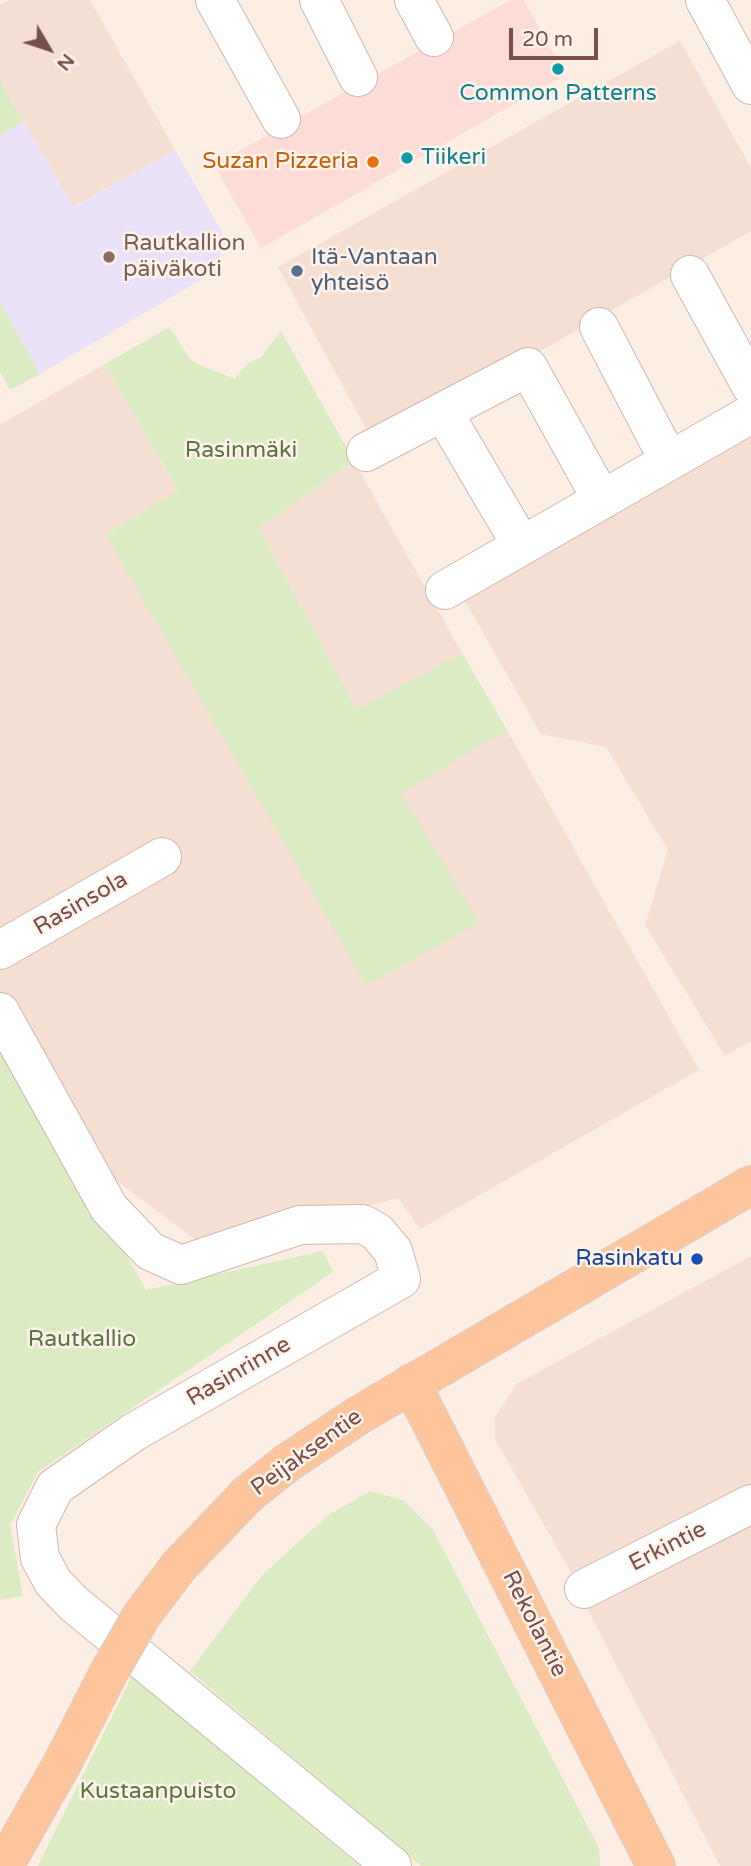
<!DOCTYPE html>
<html>
<head>
<meta charset="utf-8">
<style>
	body { margin:0 }
	#map { position:relative; width:751px; height:1866px; overflow:hidden; background:#fdeee4; font-family:"Varela Round",sans-serif }
	canvas { display:block }
	.north { position:absolute; left:14px; top:14px; width:70px; height:70px; -webkit-text-stroke:5px #fff3eb; paint-order:stroke; rotate:129deg; font-size:19px; font-weight:700; line-height:28px; text-align:center; color:#765049 }
	.north::after { content:''; display:block; margin:auto; width:24px; height:32px; background:#765049; clip-path:polygon(50% 0,100% 100%,50% 72%,0 100%) }
	.scale { position:absolute; left:509px; top:28px; width:89px; height:32px; box-sizing:border-box; border:4px solid #765049; border-top:0; padding-left:9px; font-size:21px; line-height:24px; white-space:nowrap; color:#765049; -webkit-text-stroke:5px #fff3eb; paint-order:stroke }
</style>
</head>
<body>
<div id="map">
<canvas width="751" height="1866"></canvas>
<div class="north">N</div>
<div class="scale">20 m</div>
</div>
<script>
const context = document.querySelector('canvas').getContext('2d');
context.lineJoin = 'round';
function paint(path, color) {
  context.fillStyle = color;
  context.fill(path, 'evenodd');
}
function toPath(rows) {
  const path = new Path2D();
  for (const r of rows) {
    path.moveTo(r[0], r[1]);
    for (let i = 2; i < r.length; i += 2) path.lineTo(r[i], r[i + 1]);
  }
  return path;
}
function strokePath(path, color, width, dash) {
  context.strokeStyle = color;
  context.lineWidth = width;
  context.lineCap = dash ? 'butt' : 'round';
  context.setLineDash(dash || []);
  context.stroke(path);
}
function label(font, color, halo, rows, align = 'center') {
  context.font = font + ' "Varela Round",sans-serif';
  context.lineWidth = 5;
  context.setLineDash([]);
  context.textBaseline = 'middle';
  context.strokeStyle = halo;
  context.fillStyle = color;
  for (const [text, x, y, turn = 0] of rows) {
    context.save();
    context.translate(x, y);
    context.rotate((+turn || 0) * Math.PI / 180);
    context.textAlign = isNaN(turn) ? turn : align;
    if (halo) context.strokeText(text, 0, 0);
    context.fillText(text, 0, 0);
    context.restore();
  }
}
const residential = toPath([
	[9,0,90,0,175,150,73,207,0,79,0,5],
	[680,41,751,168,751,231,375,445,278,267],
	[105,364,178,491,107,534,401,792,507,730,699,1070,420,1229,398,1198,205,1247,97,1166,0,999,0,425],
	[751,434,751,1041,725,1056,645,925,668,850,606,747,541,734,463,598],
	[354,461,462,653,358,711,259,528],
	[751,1256,751,1493,577,1583,495,1439,495,1417,518,1383],
	[751,1523,751,1866,720,1866,587,1608]
]);
const commercial = toPath([
	[511,0,524,0,565,75,261,248,214,165]
]);
const education = toPath([
	[24,122,74,207,175,150,227,241,211,274,40,374,0,302,0,135]
]);
const green = toPath([
	[0,79,24,122,0,135],
	[0,302,40,374,10,390,0,372],
	[169,327,188,356,195,363,235,379,248,363,260,358,281,331,354,461,259,528,357,710,462,653,507,730,401,793,479,923,366,985,106,535,178,490,105,364],
	[0,1034,146,1290,323,1251,333,1272,38,1472,10,1525,23,1596,0,1600],
	[370,1491,403,1500,433,1530,599,1848,600,1866,421,1866,190,1671,264,1573,330,1514],
	[133,1674,359,1866,38,1866]
]);
const minor = toPath([
	[215,0,281,119],
	[319,0,358,77],
	[414,0,434,37],
	[705,0,751,85],
	[690,275,751,386],
	[599,327,669,461],
	[443,412,522,546],
	[366,452,528,367,602,500],
	[445,590,751,414],
	[0,950,162,857],
	[0,1012,109,1208,150,1251,181,1265,300,1225,363,1224,377,1232,393,1251,401,1279,134,1432,55,1487,36,1525,40,1558,53,1582,73,1603,392,1866],
	[584,1589,751,1504]
]);
const major = toPath([
	[411,1383,656,1866],
	[248,1494,287,1463,359,1415,751,1185],
	[4,1866,63,1762]
]);
const majorBridge = toPath([
	[63,1762,109,1672,142,1615,179,1566,248,1494]
]);
const markers = [
	[558,69,7,"#0f9aa8"],
	[407,158,7,"#0f9aa8"],
	[373,162,7,"#e8710a"],
	[109,257,7,"#8d6e63"],
	[297,271,7,"#5c6f8a"],
	[697,1259,7,"#1a4fb4"]
];
const cultureNames = [
	["Common Patterns",558,94],
	["Tiikeri",421,158,"left"]
];
const foodNames = [
	["Suzan Pizzeria",359,162]
];
const educationNames = [
	["Rautkallion",123,244],
	["päiväkoti",123,270]
];
const serviceNames = [
	["Itä-Vantaan",311,258],
	["yhteisö",311,284]
];
const parkNames = [
	["Rasinmäki",241,451],
	["Rautkallio",82,1340],
	["Kustaanpuisto",158,1792]
];
const streetNames = [
	["Rasinsola",81,904,-30],
	["Rasinrinne",239,1372,-30],
	["Peijaksentie",307,1453,-36],
	["Erkintie",668,1547,-27],
	["Rekolantie",534,1624,63]
];
const transitNames = [
	["Rasinkatu",683,1259]
];
paint(residential, '#f5ded2');
paint(commercial, '#fddcd8');
paint(education, '#ebe1f9');
paint(green, '#dbebc2');
strokePath(minor, '#d1b6ad', 40);
strokePath(major, '#d9cecc', 40);
strokePath(minor, '#fff', 38);
strokePath(major, '#fdc59b', 38);
strokePath(majorBridge, '#d9cecc', 40, []);
strokePath(majorBridge, '#fdc59b', 38);
for (const [x, y, r, color] of markers) {
  const dot = new Path2D();
  dot.arc(x, y, r, 0, 2 * Math.PI);
  context.fillStyle = color;
  context.fill(dot);
  strokePath(dot, '#fff3eb', 2.5);
}
label('23px', '#0d838f', '#fff3eb', cultureNames);
label('23px', '#c56008', '#fff3eb', foodNames, 'right');
label('23px', '#785e54', '#fff3eb', educationNames, 'left');
label('23px', '#4e5e75', '#fff3eb', serviceNames, 'left');
label('23px', '#59763e', '#fff3eb', parkNames);
label('23px', '#765049', '#fff3eb', streetNames);
label('23px', '#164399', '#fff3eb', transitNames, 'right');
</script>
</body>
</html>
